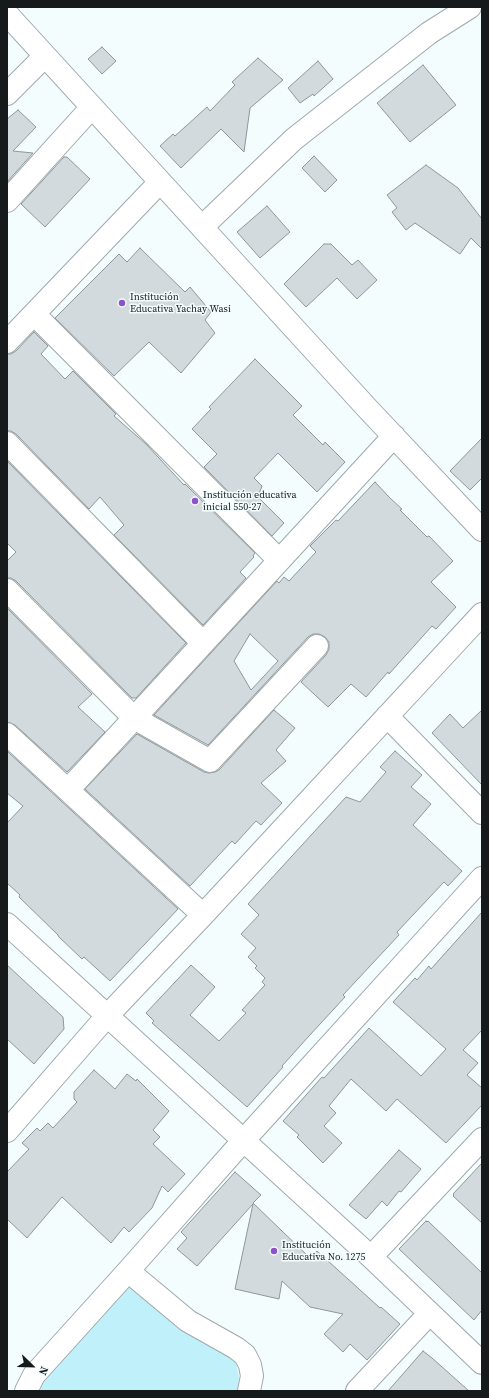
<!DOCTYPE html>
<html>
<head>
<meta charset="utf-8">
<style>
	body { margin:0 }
	#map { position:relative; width:489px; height:1398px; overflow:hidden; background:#f3fdfe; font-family:"Source Serif 4",serif }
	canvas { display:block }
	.frame { position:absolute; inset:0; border:8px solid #171a1b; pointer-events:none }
	.north { position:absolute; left:12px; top:1346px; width:40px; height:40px; -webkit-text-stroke:3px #f3fdfe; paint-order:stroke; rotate:113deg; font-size:11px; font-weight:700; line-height:16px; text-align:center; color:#171a1b }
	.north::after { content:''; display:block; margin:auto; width:14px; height:18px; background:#171a1b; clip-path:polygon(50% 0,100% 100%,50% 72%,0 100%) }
</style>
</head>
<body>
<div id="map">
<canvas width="489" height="1398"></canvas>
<div class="frame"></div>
<div class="north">N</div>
</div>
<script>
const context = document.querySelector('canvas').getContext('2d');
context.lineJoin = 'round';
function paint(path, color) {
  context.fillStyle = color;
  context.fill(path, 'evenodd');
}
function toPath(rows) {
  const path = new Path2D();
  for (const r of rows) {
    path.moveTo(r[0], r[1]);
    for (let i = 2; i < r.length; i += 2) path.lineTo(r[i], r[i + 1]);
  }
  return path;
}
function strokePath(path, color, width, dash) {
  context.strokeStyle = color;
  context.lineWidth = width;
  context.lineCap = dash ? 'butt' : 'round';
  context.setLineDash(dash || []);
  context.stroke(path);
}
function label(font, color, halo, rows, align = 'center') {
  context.font = font + ' "Source Serif 4",serif';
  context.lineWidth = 3;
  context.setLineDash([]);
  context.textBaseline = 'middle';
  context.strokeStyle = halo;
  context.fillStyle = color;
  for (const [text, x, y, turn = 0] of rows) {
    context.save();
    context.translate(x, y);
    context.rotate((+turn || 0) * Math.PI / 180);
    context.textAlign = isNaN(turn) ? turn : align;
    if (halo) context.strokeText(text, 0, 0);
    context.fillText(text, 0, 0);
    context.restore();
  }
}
const green = toPath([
	[130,1280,236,1362,239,1377,238,1391,32,1391]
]);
const building = toPath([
	[102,47,116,61,102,74,88,59,102,47],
	[258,58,283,80,250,108,244,152,221,129,181,168,160,146,173,134,175,136,207,107,210,111,235,85,232,82,258,58],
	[318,61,333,79,314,96,313,94,300,103,288,88,318,61],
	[423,65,456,105,410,142,377,103,423,65],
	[18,110,36,127,13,151,33,153,7,182,7,119,18,110],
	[314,156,337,180,325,192,302,168,314,156],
	[64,157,67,157,90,179,45,227,21,204,64,157],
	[426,165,458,188,482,219,482,249,471,238,460,254,415,223,406,230,392,212,397,208,387,195,426,165],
	[267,206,290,232,260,258,237,232,267,206],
	[324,244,331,244,352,265,358,260,377,280,357,299,337,278,306,307,284,284,324,244],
	[140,248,185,292,190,287,211,312,205,320,215,333,181,373,149,342,114,376,55,318,119,254,127,262,140,248],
	[34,332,48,346,41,354,65,379,73,371,116,414,114,416,146,444,184,485,185,484,255,553,253,556,254,557,240,572,246,578,203,625,114,535,124,525,100,497,89,509,16,434,11,431,7,431,7,354,11,354,16,351,34,332],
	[255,359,302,406,293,415,323,445,325,442,345,462,317,492,278,453,254,478,262,486,258,497,284,523,272,536,204,467,217,454,192,429,211,409,209,407,255,359],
	[482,438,482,478,470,490,450,471,482,438],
	[7,461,186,643,136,698,132,698,16,581,11,578,7,578,7,561,16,552,7,543,7,461],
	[375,482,390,498,402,509,400,510,427,537,429,536,453,561,431,582,456,607,436,629,432,626,389,674,388,672,366,697,351,684,328,707,301,682,326,655,329,649,329,642,325,637,319,634,313,634,308,637,208,745,154,715,277,581,279,583,284,577,289,581,316,552,310,546,336,520,338,521,375,482],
	[250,634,278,661,251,690,234,661,250,634],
	[7,608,92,694,78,707,105,732,67,772,15,725,7,722,7,608],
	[274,710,295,728,276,750,286,761,261,783,282,803,261,825,256,821,235,844,232,841,190,886,85,789,137,734,204,772,209,773,215,772,219,770,274,710],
	[482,710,482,785,432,733,450,714,463,728,482,710],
	[7,751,178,909,110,981,84,957,82,959,58,936,58,935,19,897,20,895,7,883,7,823,23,806,7,793,7,751],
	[395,751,422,775,411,787,431,804,413,825,462,871,448,886,444,882,397,932,399,935,343,995,345,997,309,1036,282,1066,283,1067,247,1107,152,1023,154,1021,146,1013,191,965,215,987,190,1015,219,1041,246,1013,242,1010,265,985,262,982,265,978,255,968,257,966,248,957,256,948,241,934,259,915,248,904,346,797,360,802,386,772,380,767,395,751],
	[482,912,482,1030,463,1050,478,1063,467,1075,482,1088,482,1105,446,1143,397,1099,386,1111,351,1079,329,1106,336,1113,324,1126,342,1143,323,1163,297,1137,299,1135,283,1121,322,1077,324,1078,369,1028,421,1076,446,1049,393,1002,415,978,417,980,429,966,431,969,482,912],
	[7,965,63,1017,64,1029,34,1064,7,1039,7,965],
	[94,1070,115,1089,127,1074,136,1081,137,1079,169,1111,153,1130,160,1137,153,1144,185,1174,168,1192,162,1186,152,1208,129,1232,124,1227,111,1243,62,1197,27,1238,7,1219,7,1172,29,1149,22,1143,37,1128,40,1131,48,1123,53,1128,77,1102,74,1099,74,1092,94,1070],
	[399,1150,421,1169,401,1192,399,1191,387,1206,382,1201,366,1219,349,1205,399,1150],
	[482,1163,482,1223,453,1196,454,1195,453,1194,482,1163],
	[235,1172,261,1195,253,1203,310,1258,317,1251,380,1308,381,1307,400,1324,367,1360,350,1344,343,1352,324,1334,343,1314,310,1307,282,1281,279,1299,235,1289,253,1204,197,1266,177,1249,187,1238,181,1232,235,1172],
	[426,1221,427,1222,428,1221,482,1273,482,1310,474,1320,399,1249,426,1221],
	[423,1351,432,1358,469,1391,388,1391,423,1351]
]);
const minor = toPath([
	[7,14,367,408,482,530],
	[7,94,45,56],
	[7,201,92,107],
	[202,227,294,139,429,33,470,7],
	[34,314,279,560],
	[7,342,160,182],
	[7,443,203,643],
	[7,590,134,718,210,761,317,646],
	[387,716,482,813],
	[7,734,203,915],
	[68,790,394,436],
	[7,924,371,1257,482,1363],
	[7,1131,107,1016,203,915,482,614],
	[371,1257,482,1139],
	[128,1271,188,1321,236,1348,245,1355,250,1365,252,1376,249,1391],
	[26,1391,34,1375,128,1271,243,1141,482,878],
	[357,1391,429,1314]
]);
const markers = [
	[122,303,4,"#8e52c8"],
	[195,501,4,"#8e52c8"],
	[274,1251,4,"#8e52c8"]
];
const poiNames = [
	["Institución",130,297],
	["Educativa Yachay Wasi",130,309],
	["Institución educativa",203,495],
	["inicial 550-27",203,507],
	["Institución",282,1245],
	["Educativa No. 1275",282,1257]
];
paint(green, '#c0f1fa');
paint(building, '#d2dade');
strokePath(building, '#8f9699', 1);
strokePath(minor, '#a0a8aa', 24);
strokePath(minor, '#fff', 22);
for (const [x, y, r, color] of markers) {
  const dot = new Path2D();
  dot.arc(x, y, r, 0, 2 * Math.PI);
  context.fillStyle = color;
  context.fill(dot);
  strokePath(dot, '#f3fdfe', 1.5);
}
label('10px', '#171a1b', '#f3fdfe', poiNames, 'left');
</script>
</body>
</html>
